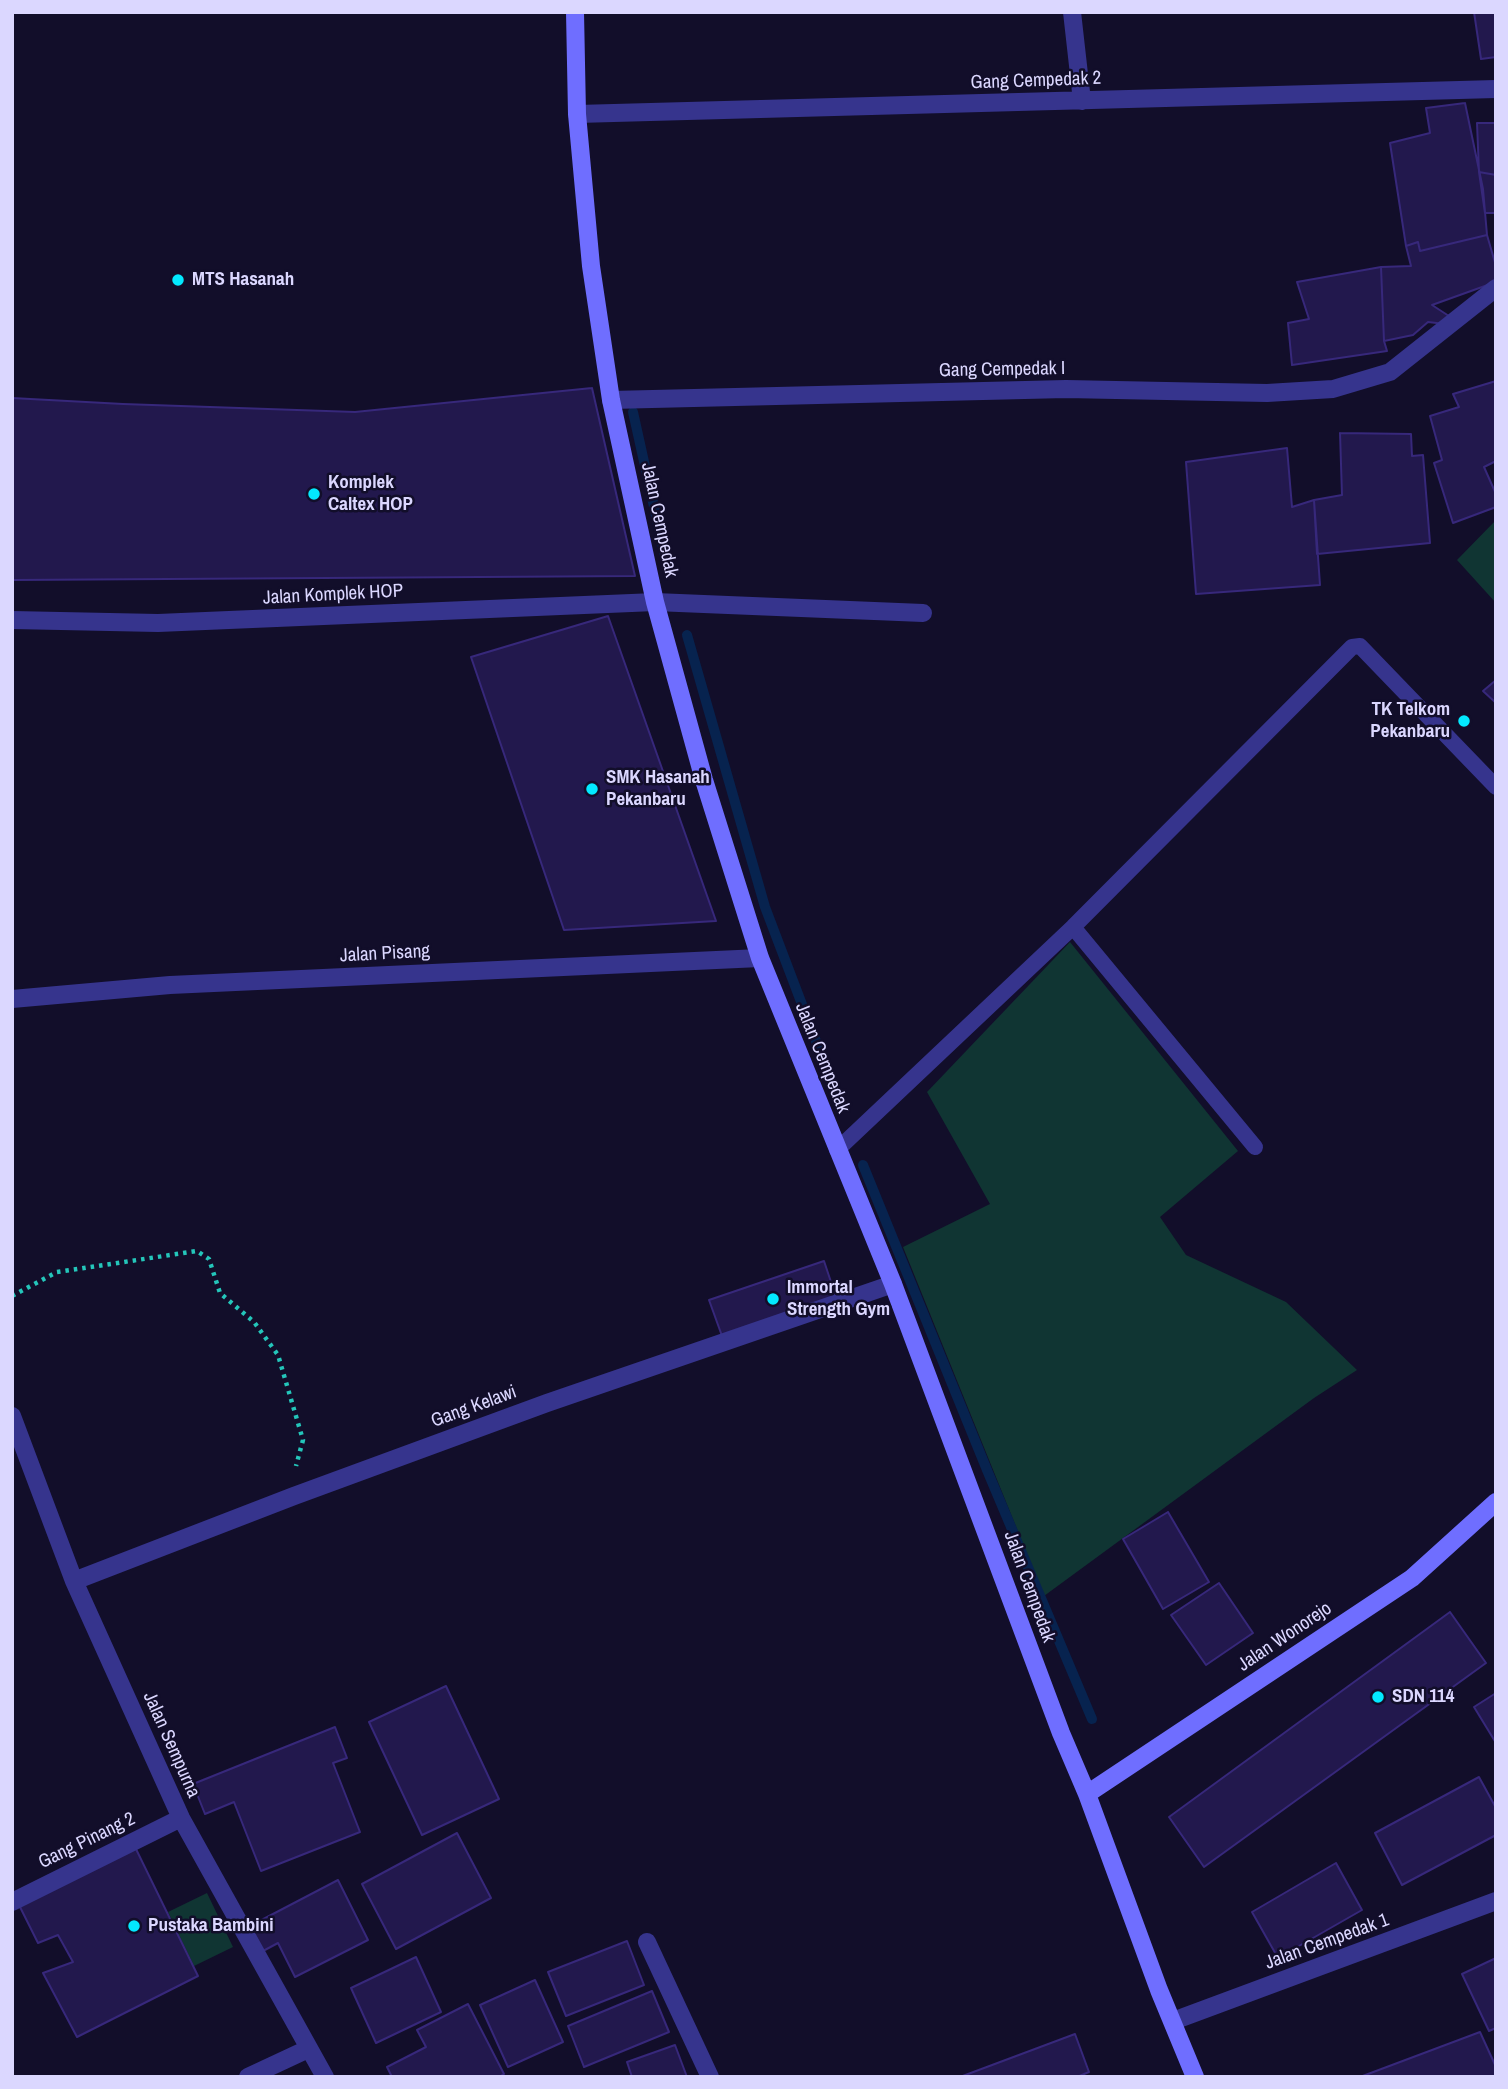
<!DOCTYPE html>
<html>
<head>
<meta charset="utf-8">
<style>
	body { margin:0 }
	#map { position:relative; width:1508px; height:2089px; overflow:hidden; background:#120e2a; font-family:"Archivo Narrow",sans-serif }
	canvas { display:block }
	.frame { position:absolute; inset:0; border:14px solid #dbd7ff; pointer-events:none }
</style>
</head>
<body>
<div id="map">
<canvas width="1508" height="2089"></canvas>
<div class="frame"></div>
</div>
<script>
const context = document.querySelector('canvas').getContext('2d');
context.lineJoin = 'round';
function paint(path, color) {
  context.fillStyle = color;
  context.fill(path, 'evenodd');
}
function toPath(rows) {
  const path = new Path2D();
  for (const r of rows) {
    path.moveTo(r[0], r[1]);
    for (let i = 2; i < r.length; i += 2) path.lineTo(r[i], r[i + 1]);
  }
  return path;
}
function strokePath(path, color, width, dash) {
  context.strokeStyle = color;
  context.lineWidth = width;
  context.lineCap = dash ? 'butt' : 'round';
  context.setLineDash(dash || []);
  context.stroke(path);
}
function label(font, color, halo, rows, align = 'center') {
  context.font = font + ' "Archivo Narrow",sans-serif';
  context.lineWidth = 5;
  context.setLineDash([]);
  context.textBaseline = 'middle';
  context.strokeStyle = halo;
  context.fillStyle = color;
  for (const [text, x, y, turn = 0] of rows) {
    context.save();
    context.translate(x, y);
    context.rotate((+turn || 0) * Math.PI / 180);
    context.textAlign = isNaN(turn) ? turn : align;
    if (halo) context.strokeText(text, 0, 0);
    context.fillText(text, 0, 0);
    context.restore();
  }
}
const green = toPath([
	[1496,520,1496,603,1457,560],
	[1070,942,1238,1151,1160,1217,1186,1255,1286,1302,1357,1370,1314,1398,1044,1596,903,1247,990,1204,927,1092],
	[207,1893,233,1947,194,1966,168,1912]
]);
const stream = toPath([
	[633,412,668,570],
	[687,635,765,907,841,1107],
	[863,1165,987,1470,1092,1719]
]);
const building = toPath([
	[1474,12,1496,12,1496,57,1481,59,1474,12],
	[1465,103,1483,189,1487,235,1420,251,1418,242,1406,246,1390,143,1430,133,1426,108,1465,103],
	[1477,123,1496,123,1496,175,1479,172,1477,123],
	[1479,172,1496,175,1496,213,1485,213,1479,172],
	[1487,235,1496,266,1496,282,1432,305,1452,318,1445,324,1428,322,1413,335,1384,341,1381,267,1411,266,1406,246,1418,242,1420,251,1487,235],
	[1381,267,1384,341,1387,351,1292,365,1288,323,1309,319,1297,282,1381,267],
	[1496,381,1496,461,1484,467,1496,494,1496,507,1453,523,1434,463,1442,460,1430,416,1459,407,1453,394,1496,381],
	[592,388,635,576,12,580,12,398,123,404,355,412,592,388],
	[1340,433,1411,434,1412,456,1423,455,1430,543,1317,554,1314,500,1342,495,1340,433],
	[1287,448,1292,507,1314,500,1320,585,1196,594,1186,462,1287,448],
	[608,616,716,921,564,930,471,657,608,616],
	[1496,680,1496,703,1483,691,1496,680],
	[824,1261,836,1297,722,1336,709,1300,824,1261],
	[1168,1512,1209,1582,1163,1609,1123,1539,1168,1512],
	[1219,1583,1253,1633,1206,1665,1171,1615,1219,1583],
	[1450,1612,1486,1663,1204,1867,1169,1817,1450,1612],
	[446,1686,499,1799,422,1835,369,1722,446,1686],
	[1496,1693,1496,1743,1474,1707,1496,1693],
	[335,1727,347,1758,333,1763,360,1832,261,1871,234,1802,205,1814,193,1784,335,1727],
	[1479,1777,1496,1808,1496,1835,1402,1885,1375,1833,1479,1777],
	[457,1833,491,1898,396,1949,362,1884,457,1833],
	[135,1847,198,1976,77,2037,43,1973,73,1962,58,1935,38,1943,18,1903,135,1847],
	[1336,1863,1362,1910,1278,1958,1252,1912,1336,1863],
	[338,1880,368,1940,295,1977,278,1943,263,1951,250,1926,338,1880],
	[627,1941,644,1985,566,2016,548,1972,627,1941],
	[416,1957,441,2012,376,2043,351,1988,416,1957],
	[1496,1958,1496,2028,1489,2031,1462,1974,1496,1958],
	[535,1980,563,2042,508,2067,480,2005,535,1980],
	[652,1991,669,2032,584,2067,568,2026,652,1991],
	[468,2004,504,2074,499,2077,392,2077,387,2067,426,2047,417,2030,468,2004],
	[1480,2032,1496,2067,1496,2077,1360,2077,1480,2032],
	[1075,2034,1089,2072,1077,2077,960,2077,1075,2034],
	[675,2045,687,2077,632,2077,627,2062,675,2045]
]);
const path = toPath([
	[12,1296,57,1272,197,1251,209,1259,220,1293,254,1322,278,1355,303,1440,296,1466]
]);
const lane = toPath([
	[1073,927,1255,1147],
	[837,1150,1073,927,1352,647,1360,646,1496,787]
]);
const street = toPath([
	[1072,12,1082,101],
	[577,114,1496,89],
	[611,400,1066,389,1267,393,1333,389,1390,372,1496,288],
	[12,620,158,623,655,602,923,613],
	[12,999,170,985,760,958],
	[12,1416,74,1581,181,1818,325,2077],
	[74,1581,294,1496,547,1403,893,1284],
	[12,1902,181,1818],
	[647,1942,710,2077],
	[1173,2021,1496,1901],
	[248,2077,308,2049]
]);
const secondary = toPath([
	[575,12,577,114,591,266,611,400,655,602,704,780,760,958,893,1284,1061,1733,1087,1794,1159,1990,1195,2077],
	[1087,1794,1412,1578,1496,1502]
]);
const markers = [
	[178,280,7,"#03e9ff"],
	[314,494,7,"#03e9ff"],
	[1464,721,7,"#03e9ff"],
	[592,789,7,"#03e9ff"],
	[773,1299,7,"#03e9ff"],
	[1378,1697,7,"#03e9ff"],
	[134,1926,7,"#03e9ff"]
];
const streetNames = [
	["Gang Cempedak 2",1036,81,-2],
	["Gang Cempedak I",1002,370,-1],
	["Jalan Cempedak",659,520,78],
	["Jalan Komplek HOP",333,595,-3],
	["Jalan Pisang",385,954,-3],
	["Jalan Cempedak",822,1058,68],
	["Gang Kelawi",474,1407,-20],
	["Jalan Cempedak",1029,1587,70],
	["Jalan Wonorejo",1285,1637,-34],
	["Jalan Sempurna",171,1745,66],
	["Gang Pinang 2",87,1841,-26],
	["Jalan Cempedak 1",1327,1942,-20]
];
const poiNames = [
	["MTS Hasanah",192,280],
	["Komplek",328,483],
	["Caltex HOP",328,505],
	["TK Telkom",1450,710,"right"],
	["Pekanbaru",1450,732,"right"],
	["SMK Hasanah",606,778],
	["Pekanbaru",606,800],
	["Immortal",787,1288],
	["Strength Gym",787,1310],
	["SDN 114",1392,1697],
	["Pustaka Bambini",148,1926]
];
paint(green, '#103533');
strokePath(stream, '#07234f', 10);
paint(building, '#22184d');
strokePath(building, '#37287b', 2);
strokePath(path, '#24c6ba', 4.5, [3.5, 5]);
strokePath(lane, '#36348d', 16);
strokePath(street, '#36348d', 18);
strokePath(secondary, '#6f6eff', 18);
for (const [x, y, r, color] of markers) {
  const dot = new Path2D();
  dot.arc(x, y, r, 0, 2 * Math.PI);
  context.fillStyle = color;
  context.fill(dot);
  strokePath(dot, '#120e2a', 2.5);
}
label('19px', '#dbd7ff', '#120e2a', streetNames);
label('bold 19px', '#dbd7ff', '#120e2a', poiNames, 'left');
</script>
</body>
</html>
